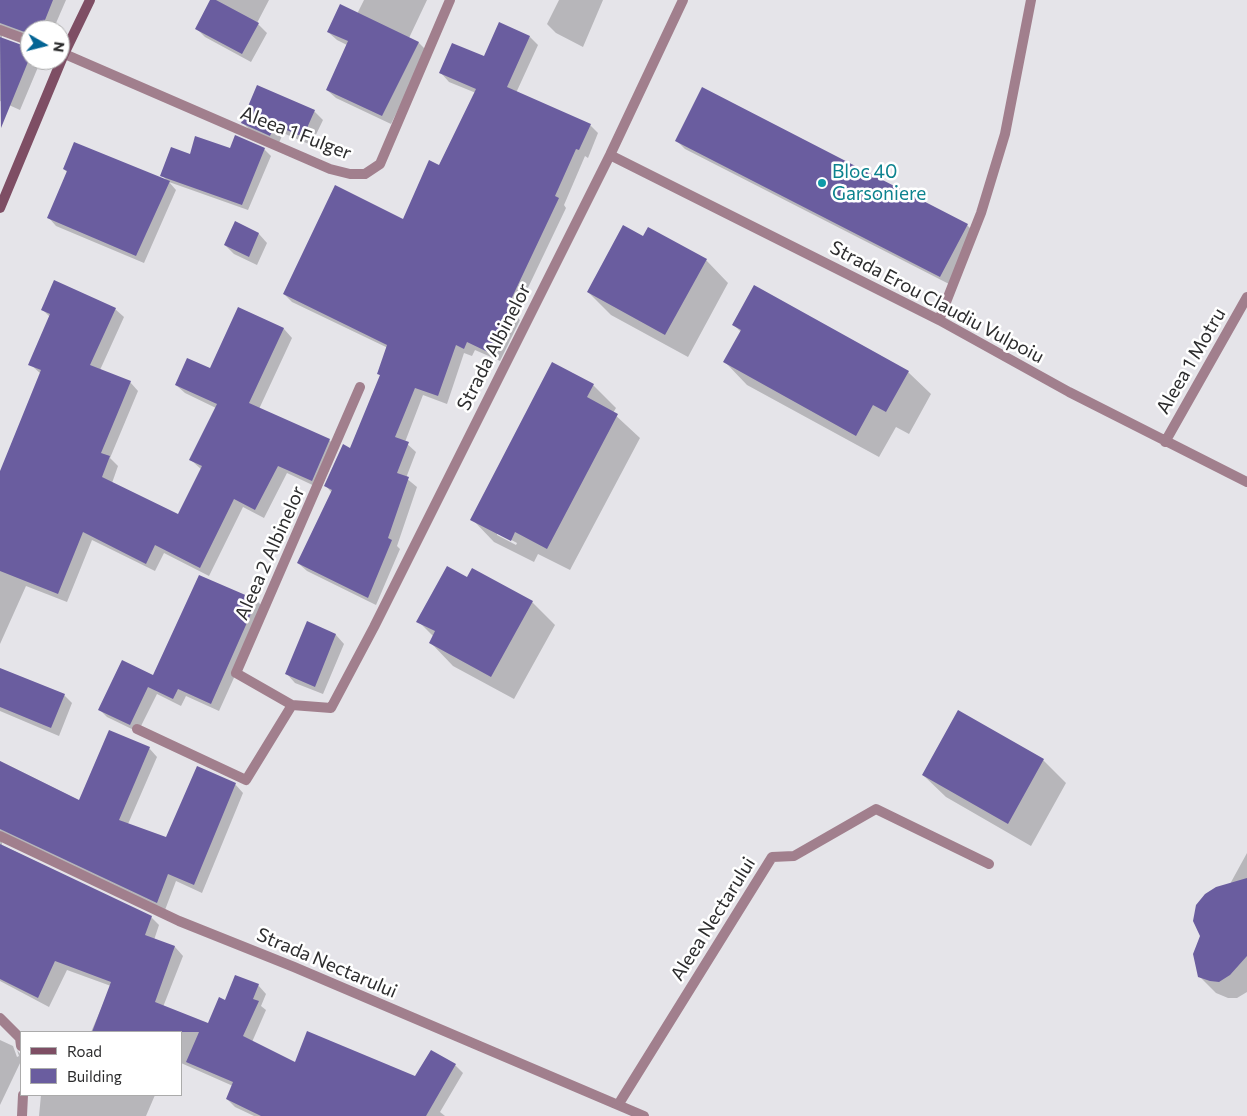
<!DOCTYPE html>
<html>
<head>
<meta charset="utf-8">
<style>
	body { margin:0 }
	#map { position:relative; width:1247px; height:1116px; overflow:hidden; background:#e5e4e9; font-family:Commissioner,sans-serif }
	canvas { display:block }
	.legend { position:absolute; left:20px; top:1031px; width:162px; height:65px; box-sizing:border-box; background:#fff; border:1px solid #ababab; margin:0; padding:6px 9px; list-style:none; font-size:15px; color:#2c2c2d }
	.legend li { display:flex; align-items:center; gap:10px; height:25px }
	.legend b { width:25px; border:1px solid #ababab }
	.north { position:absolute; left:20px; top:20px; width:50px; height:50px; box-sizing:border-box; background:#fff; border:1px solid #ababab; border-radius:50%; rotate:98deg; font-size:14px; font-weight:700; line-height:20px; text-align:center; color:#2c2c2d }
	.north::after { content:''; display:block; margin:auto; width:18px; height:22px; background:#036494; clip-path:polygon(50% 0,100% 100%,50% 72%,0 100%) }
</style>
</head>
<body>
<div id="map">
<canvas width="1247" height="1116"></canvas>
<ul class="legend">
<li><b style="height:6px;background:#7e4e64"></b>Road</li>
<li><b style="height:14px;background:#6a5d9f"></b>Building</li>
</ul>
<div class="north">N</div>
</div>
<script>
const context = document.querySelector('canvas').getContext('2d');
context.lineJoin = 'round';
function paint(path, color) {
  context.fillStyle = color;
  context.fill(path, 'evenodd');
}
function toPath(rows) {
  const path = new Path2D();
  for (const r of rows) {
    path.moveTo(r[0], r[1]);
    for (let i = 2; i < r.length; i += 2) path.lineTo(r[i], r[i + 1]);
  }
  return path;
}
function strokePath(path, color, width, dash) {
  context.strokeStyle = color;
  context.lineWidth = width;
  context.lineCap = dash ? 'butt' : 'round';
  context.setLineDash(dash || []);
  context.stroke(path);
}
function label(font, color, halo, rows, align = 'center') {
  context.font = font + ' Commissioner,sans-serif';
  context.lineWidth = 5;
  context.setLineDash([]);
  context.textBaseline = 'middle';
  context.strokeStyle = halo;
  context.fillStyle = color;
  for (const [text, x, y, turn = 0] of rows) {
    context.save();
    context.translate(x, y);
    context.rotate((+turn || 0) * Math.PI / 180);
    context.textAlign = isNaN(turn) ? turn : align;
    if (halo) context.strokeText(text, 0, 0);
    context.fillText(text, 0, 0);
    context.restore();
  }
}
const shadow = toPath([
	[0,0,66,0,53,30,30,30,30,38,2,36,2,39,30,48,30,60,41,60,20,110,0,101],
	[212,0,269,0,257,23,267,33,251,62,205,37,197,29],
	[364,0,427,0,409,38,419,43,427,51,391,124,336,98,327,90,347,45,337,40,328,32,357,14],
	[559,0,603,0,583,47,556,33,547,24],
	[530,37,538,45,516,93,590,125,598,133,588,158,585,156,564,205,566,208,515,315,520,320,500,361,475,350,472,356,464,353,447,404,423,395,405,442,416,452,406,478,417,487,397,546,400,549,376,605,307,571,298,563,332,493,326,486,351,449,381,376,378,373,388,348,292,302,284,294,404,221,439,166,476,93,449,82,441,73,484,58],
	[314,111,323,120,311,145,283,133,279,143,251,131,242,122],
	[676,140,967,225,976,234,949,284,685,149],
	[264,149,271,156,248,210,169,182,176,190,144,263,56,226,49,218,67,172,64,169,168,182,162,175,190,155,230,150],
	[235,223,259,234,267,243,257,265,234,254,225,245],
	[706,260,728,283,688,357,611,315,588,292],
	[239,308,284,329,292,338,259,409,329,440,338,448,321,489,287,473,264,518,243,507,209,576,164,553,155,571,92,540,67,602,26,586,0,644,0,475,41,374,30,364,50,317,43,310,115,309,124,317,100,370,130,382,138,391,110,458,118,466,112,483,178,516,202,470,191,460,216,408,185,393,176,385,211,370],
	[734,325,908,372,931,394,909,434,896,427,879,457,747,385,725,362,741,332],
	[593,385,616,408,613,413,640,438,570,570,538,554,534,562,494,542,472,519],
	[497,532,517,543,516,545,497,535],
	[200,577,257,601,265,609,219,711,186,696,181,706,157,694,138,732,107,717,99,709,154,677],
	[468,578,532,602,555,625,514,699,453,666,431,643,434,637,418,621],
	[308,623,336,635,344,644,323,694,295,683,287,674],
	[0,669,64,695,72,703,59,736,0,711],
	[149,748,157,757,128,824,166,839,235,784,243,793,202,893,176,881,165,910,2,841,2,845,151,917,159,925,154,940,175,947,183,956,163,1007,208,1027,226,1002,258,985,266,994,261,1006,266,1010,252,1042,296,1063,416,1078,455,1065,463,1073,440,1112,445,1116,254,1116,235,1107,227,1099,233,1086,181,1063,181,1032,91,1032,111,986,67,970,49,1007,0,981,0,761,80,801],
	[1043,760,1066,783,1031,846,946,797,923,775],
	[1247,853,1247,992,1237,998,1228,998,1216,993,1199,976,1230,884],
	[0,1040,13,1046,17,1057,19,1056,17,1050,21,1055,21,1061,0,1105],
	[41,1095,155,1095,146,1116,39,1116]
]);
const building = toPath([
	[0,0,53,0,41,30,30,30,30,34,0,23],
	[210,0,216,0,259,23,242,54,195,29],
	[340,4,419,42,382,116,326,90,348,41,327,32],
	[499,22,530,36,507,87,591,124,579,150,576,149,555,196,559,198,507,308,513,310,492,354,467,342,464,349,456,345,438,396,415,388,395,437,409,442,397,473,409,477,388,538,392,540,368,598,297,563,332,490,324,486,343,444,350,448,380,375,377,374,387,345,283,294,335,185,403,219,429,160,439,165,476,89,439,73,452,43,484,56],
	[0,37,30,48,30,57,1,128],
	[257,85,315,110,303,137,275,125,270,136,241,123],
	[702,87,968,224,940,277,675,141],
	[235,135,265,148,242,205,160,176,171,147,190,154,195,136,230,148],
	[74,142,170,181,136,256,47,218,67,171,63,169],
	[235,221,259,233,249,257,224,245],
	[623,225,643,236,648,227,707,259,665,335,587,292],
	[54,280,116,308,90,365,131,381,101,453,110,456,102,477,178,514,202,466,189,460,217,404,175,385,187,358,210,368,238,307,284,328,249,403,330,439,312,481,278,466,255,510,234,499,200,568,155,545,146,564,83,532,58,594,0,571,0,471,41,370,28,365,50,314,41,310],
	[754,285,909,371,886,412,873,405,856,436,723,362,741,330,732,325],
	[552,362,594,384,587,397,618,414,547,549,515,532,511,541,470,520],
	[447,566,467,577,472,568,533,601,491,677,429,643,435,631,416,622],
	[199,575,257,600,211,704,178,689,173,699,148,687,130,725,98,710,122,660,153,675],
	[307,621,336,634,315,687,285,674],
	[0,668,65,694,51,728,0,707],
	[958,710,1044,759,1008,824,922,775],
	[109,730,150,747,119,820,166,837,197,766,236,783,194,885,168,874,157,903,0,829,0,761,79,800],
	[0,844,152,916,145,935,175,946,155,1002,208,1023,219,997,225,1000,235,975,259,984,253,999,259,1001,243,1036,295,1062,307,1031,415,1076,431,1050,456,1064,426,1116,261,1116,226,1099,233,1082,186,1062,199,1032,92,1032,111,982,55,961,38,998,0,979],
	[1247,878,1247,956,1230,975,1219,982,1210,981,1198,977,1193,954,1200,936,1193,921,1196,905,1205,894,1216,887]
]);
const street = toPath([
	[0,30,30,41],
	[60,52,330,169,350,174,365,174,380,164,450,0],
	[610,155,939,320,1069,392,1247,482],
	[939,320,981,213,1005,134,1031,0],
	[360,387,236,673,292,705,331,708,374,627,610,155,683,0],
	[1165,442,1247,297],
	[137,729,246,780,292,705],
	[0,836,179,921,294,967,644,1116],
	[0,1018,20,1038,21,1046],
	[618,1105,772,857,794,856,876,809,989,864],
	[22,1116,23,1095]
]);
const secondary = toPath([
	[0,208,64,54,90,0]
]);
const markers = [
	[822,183,5,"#0f9aa8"]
];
const streetNames = [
	["Aleea 1 Fulger",296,133,21],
	["Strada Erou Claudiu Vulpoiu",937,302,28],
	["Strada Albinelor",494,347,-63],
	["Aleea 1 Motru",1191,361,-60],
	["Aleea 2 Albinelor",270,553,-66],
	["Aleea Nectarului",713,919,-58],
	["Strada Nectarului",327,963,23]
];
const cultureNames = [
	["Bloc 40",832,172],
	["Garsoniere",832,194]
];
paint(shadow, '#0003');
paint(building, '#6a5d9f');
strokePath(street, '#a17f8d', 10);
strokePath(secondary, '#7e4e64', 10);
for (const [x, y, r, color] of markers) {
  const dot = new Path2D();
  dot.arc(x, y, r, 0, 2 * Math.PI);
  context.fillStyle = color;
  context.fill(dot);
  strokePath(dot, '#fff', 2);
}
label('19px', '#2c2c2d', '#fff', streetNames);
label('19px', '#0d838f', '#fff', cultureNames, 'left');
</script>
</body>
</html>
